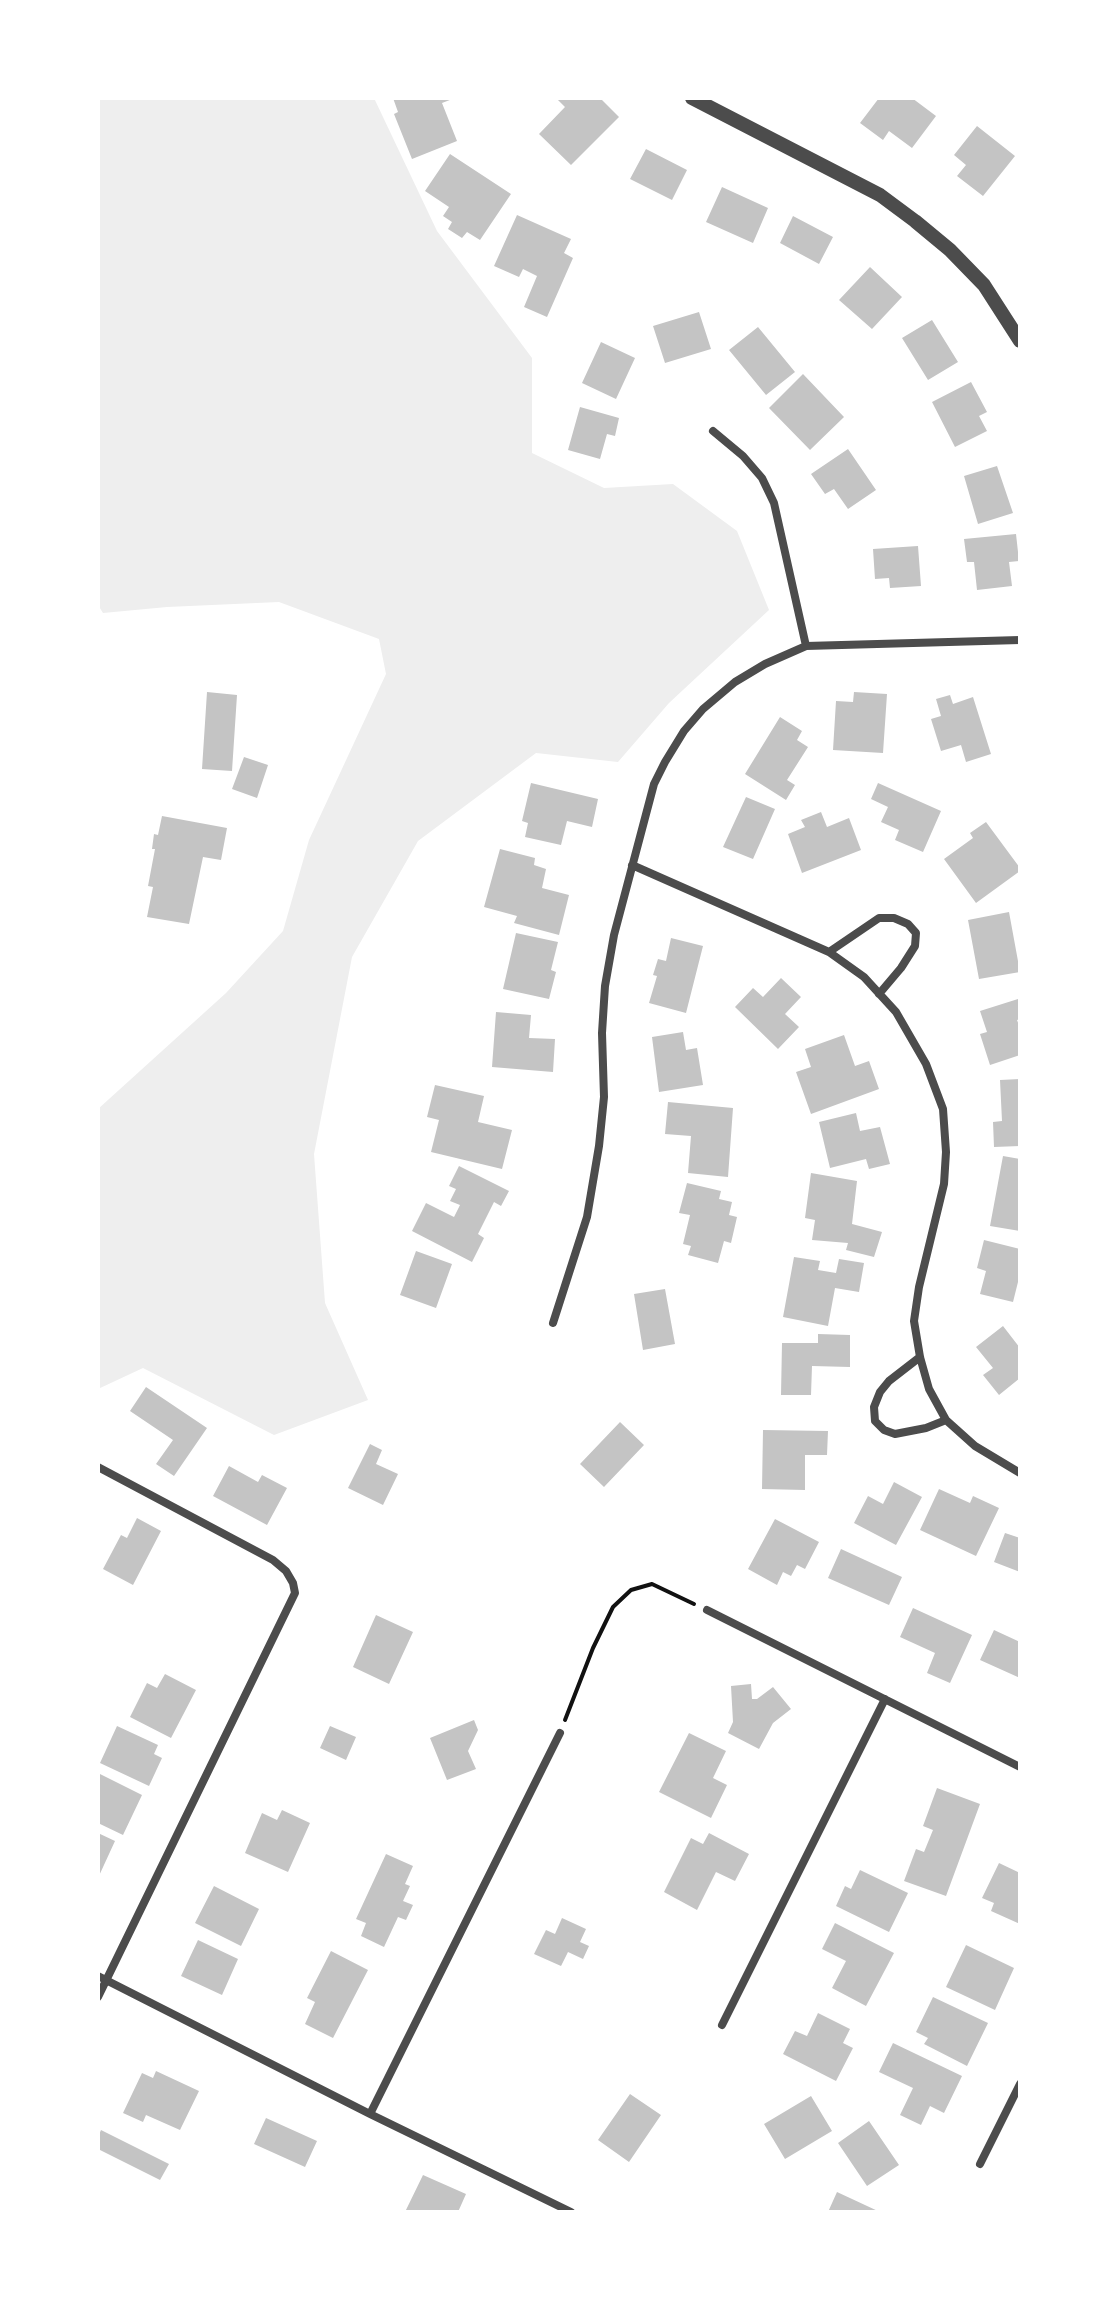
<!DOCTYPE html>
<html>
<head>
<meta charset="utf-8">
<style>
	body { margin:0 }
	#map { position:relative; width:1118px; height:2310px; overflow:hidden; background:#fff; font-family:Signika,sans-serif }
	canvas { display:block }
	.frame { position:absolute; inset:0; border:100px solid #fff; pointer-events:none }
</style>
</head>
<body>
<div id="map">
<canvas width="1118" height="2310"></canvas>
<div class="frame"></div>
</div>
<script>
const context = document.querySelector('canvas').getContext('2d');
context.lineJoin = 'round';
function paint(path, color) {
  context.fillStyle = color;
  context.fill(path, 'evenodd');
}
function toPath(rows) {
  const path = new Path2D();
  for (const r of rows) {
    path.moveTo(r[0], r[1]);
    for (let i = 2; i < r.length; i += 2) path.lineTo(r[i], r[i + 1]);
  }
  return path;
}
function strokePath(path, color, width, dash) {
  context.strokeStyle = color;
  context.lineWidth = width;
  context.lineCap = dash ? 'butt' : 'round';
  context.setLineDash(dash || []);
  context.stroke(path);
}
const green = toPath([
	[98,98,374,98,437,231,532,358,532,453,604,488,673,484,737,531,769,610,669,703,618,762,536,753,418,841,352,957,314,1154,325,1303,368,1400,274,1435,143,1368,98,1389,98,1109,226,993,283,931,309,840,386,674,379,639,279,602,167,607,103,613,98,605]
]);
const building = toPath([
	[393,98,455,98,442,103,457,141,412,159,394,114,398,112],
	[556,98,600,98,619,117,571,165,539,134,565,107],
	[879,98,912,98,936,116,912,148,889,131,883,140,860,123],
	[977,126,1015,156,983,196,957,176,966,165,954,155],
	[646,149,687,170,672,200,630,179],
	[450,154,511,194,480,240,467,232,462,238,448,229,452,222,443,216,449,207,425,191],
	[722,187,768,208,753,243,706,222],
	[517,215,571,239,564,253,573,258,547,317,524,307,537,276,523,269,519,277,494,266],
	[793,216,833,237,819,264,780,243],
	[870,267,902,297,872,329,839,300],
	[699,312,711,349,665,363,653,326],
	[932,320,958,362,928,380,902,338],
	[758,327,795,372,766,395,729,350],
	[601,342,635,358,616,399,582,383],
	[803,374,844,417,810,450,769,408],
	[971,382,987,412,979,416,987,431,955,447,932,402],
	[580,407,619,418,615,436,607,434,600,459,568,450],
	[848,449,876,490,848,509,834,489,825,494,811,474],
	[997,466,1013,513,978,524,964,476],
	[1016,534,1019,561,1009,562,1012,586,977,590,974,562,967,562,964,539],
	[918,546,921,586,890,588,889,578,875,579,873,549],
	[207,692,237,695,232,771,202,769],
	[854,692,887,694,883,753,833,750,836,701,853,702],
	[950,695,953,704,973,697,991,754,966,762,961,745,941,751,931,719,941,716,936,699],
	[780,717,802,731,797,740,808,747,787,780,795,785,786,800,745,774],
	[244,757,268,765,257,798,232,789],
	[531,783,598,799,592,827,567,821,561,845,525,837,528,823,522,821],
	[878,783,941,811,923,852,895,840,899,830,881,822,888,807,871,799],
	[746,797,775,809,753,859,723,847],
	[821,812,827,827,849,818,861,850,802,873,788,834,805,827,801,820],
	[162,816,227,828,221,860,203,857,189,924,147,917,153,887,148,886,155,849,152,849,154,834,158,835],
	[986,822,1020,868,1020,871,976,903,944,859,973,838,970,833],
	[500,849,535,858,534,865,546,869,542,888,569,895,559,935,514,923,517,916,484,907],
	[1009,912,1020,972,979,979,968,920],
	[516,933,558,942,551,970,556,972,549,999,503,989],
	[671,938,703,946,686,1013,649,1003,657,976,653,975,658,959,666,961],
	[781,978,801,997,785,1014,799,1027,778,1049,735,1007,753,988,763,997],
	[1018,999,1020,1004,1020,1019,1017,1020,1020,1028,1020,1055,990,1065,980,1034,987,1032,980,1011],
	[496,1012,531,1015,529,1038,555,1039,553,1072,492,1067],
	[683,1032,686,1050,697,1048,703,1085,659,1092,652,1037],
	[844,1035,855,1066,869,1061,879,1089,811,1114,796,1072,811,1067,805,1049],
	[1020,1079,1020,1146,994,1147,993,1122,1002,1121,1000,1080],
	[435,1085,484,1096,478,1122,512,1130,502,1169,431,1152,439,1120,427,1117],
	[668,1102,733,1108,728,1177,688,1173,691,1136,665,1134],
	[856,1113,860,1131,880,1127,890,1164,869,1169,866,1159,830,1168,819,1122],
	[1003,1156,1020,1159,1020,1231,990,1226],
	[459,1166,509,1191,501,1206,494,1202,478,1234,484,1238,472,1262,412,1231,426,1203,454,1217,460,1205,450,1201,456,1189,449,1186],
	[811,1173,857,1181,852,1224,882,1232,874,1257,846,1250,848,1243,812,1240,815,1220,805,1218],
	[687,1183,721,1191,719,1199,732,1202,729,1215,737,1217,731,1243,724,1241,718,1263,688,1255,691,1246,683,1244,690,1215,679,1213],
	[984,1240,1020,1249,1020,1274,1013,1302,980,1294,986,1271,977,1268],
	[416,1251,452,1264,436,1308,400,1295],
	[794,1257,820,1261,818,1270,836,1273,839,1259,864,1263,859,1292,835,1288,828,1326,783,1317],
	[665,1289,675,1344,643,1350,634,1294],
	[1003,1326,1020,1348,1020,1378,999,1395,983,1375,993,1368,976,1347],
	[818,1334,850,1335,850,1367,812,1366,811,1395,781,1395,782,1343,818,1343],
	[146,1387,207,1428,174,1476,156,1464,173,1440,130,1411],
	[620,1422,644,1445,604,1487,580,1464],
	[763,1430,828,1431,827,1455,805,1455,805,1490,762,1489],
	[370,1444,382,1450,376,1464,398,1474,383,1505,348,1488],
	[229,1466,258,1482,262,1475,287,1488,267,1525,213,1496],
	[894,1482,922,1497,896,1545,854,1523,868,1496,883,1504],
	[939,1489,970,1503,973,1496,999,1508,976,1556,920,1530],
	[137,1518,161,1531,133,1585,103,1569,121,1535,127,1538],
	[775,1519,819,1542,805,1569,797,1565,791,1576,783,1572,777,1585,748,1569],
	[1005,1533,1020,1538,1020,1572,994,1562],
	[841,1549,902,1577,889,1605,828,1578],
	[913,1608,972,1635,950,1683,927,1673,935,1653,900,1637],
	[376,1615,413,1632,389,1684,353,1667],
	[994,1630,1020,1642,1020,1678,980,1660],
	[165,1674,196,1690,171,1738,130,1717,147,1683,157,1688],
	[751,1684,752,1699,757,1699,773,1687,791,1709,773,1723,759,1749,728,1733,733,1722,731,1686],
	[474,1720,478,1730,468,1751,476,1769,447,1780,430,1738],
	[117,1726,158,1745,154,1754,162,1758,149,1786,100,1763],
	[330,1726,356,1737,346,1760,320,1748],
	[689,1733,726,1751,713,1778,727,1785,711,1818,659,1792],
	[98,1773,142,1795,123,1835,98,1823],
	[937,1788,980,1804,946,1896,904,1881,916,1849,924,1852,933,1830,923,1826],
	[282,1810,310,1823,288,1872,245,1853,262,1813,277,1820],
	[98,1833,115,1841,98,1878],
	[709,1833,749,1854,735,1881,716,1872,697,1910,664,1892,691,1838,703,1844],
	[386,1854,413,1866,405,1884,410,1886,403,1901,413,1905,406,1920,398,1917,384,1947,361,1936,366,1923,356,1919],
	[999,1863,1020,1873,1020,1924,991,1911,994,1903,982,1898],
	[860,1870,908,1893,889,1932,836,1906,845,1886,851,1889],
	[214,1886,259,1909,241,1946,195,1923],
	[562,1918,586,1929,580,1942,589,1946,583,1959,568,1952,561,1966,534,1954,546,1930,555,1934],
	[835,1923,894,1953,866,2006,832,1988,846,1961,822,1949],
	[198,1940,238,1959,222,1995,181,1976],
	[966,1945,1014,1968,995,2010,946,1987],
	[331,1951,368,1970,333,2038,305,2024,315,2002,307,1998],
	[933,1997,988,2023,967,2066,924,2044,928,2038,916,2032],
	[818,2013,850,2029,843,2043,853,2048,836,2081,783,2054,795,2031,807,2036],
	[893,2043,962,2076,944,2113,930,2106,921,2125,900,2115,913,2088,879,2072],
	[156,2071,199,2091,180,2130,146,2115,143,2122,123,2113,142,2073,153,2078],
	[630,2094,661,2115,629,2162,598,2140],
	[811,2096,832,2131,785,2159,764,2124],
	[266,2118,317,2141,305,2167,254,2144],
	[869,2121,899,2165,867,2186,838,2143],
	[101,2130,169,2164,160,2180,98,2149,98,2137],
	[423,2175,466,2194,458,2212,405,2212],
	[837,2192,880,2212,828,2212]
]);
const path = toPath([
	[565,1720,593,1648,613,1607,631,1590,652,1584,694,1604]
]);
const minor = toPath([
	[713,431,743,456,762,478,774,503,806,646],
	[632,865,829,952,864,977,896,1012,926,1064,943,1109,946,1152,944,1184,919,1287,914,1321,920,1357,929,1389,946,1420,975,1446,1020,1473],
	[829,952,879,918,894,918,908,924,916,933,915,946,901,968,879,994],
	[553,1323,587,1217,599,1146,604,1097,602,1033,605,986,614,935,654,784,665,762,684,731,703,709,735,682,765,664,806,646,1020,640],
	[920,1357,889,1381,880,1392,874,1407,875,1421,884,1430,895,1434,926,1428,946,1420],
	[98,1467,273,1560,286,1571,293,1583,295,1593,98,1997],
	[707,1610,1020,1767],
	[98,1976,370,2114,571,2212],
	[722,2025,885,1699],
	[370,2114,560,1733],
	[980,2164,1020,2084]
]);
const tertiary = toPath([
	[692,98,880,195,915,221,950,250,984,285,1020,341]
]);
paint(green, '#eee');
paint(building, '#c4c4c4');
strokePath(path, '#111', 4);
strokePath(minor, '#4c4c4c', 8);
strokePath(tertiary, '#4c4c4c', 14);
</script>
</body>
</html>
